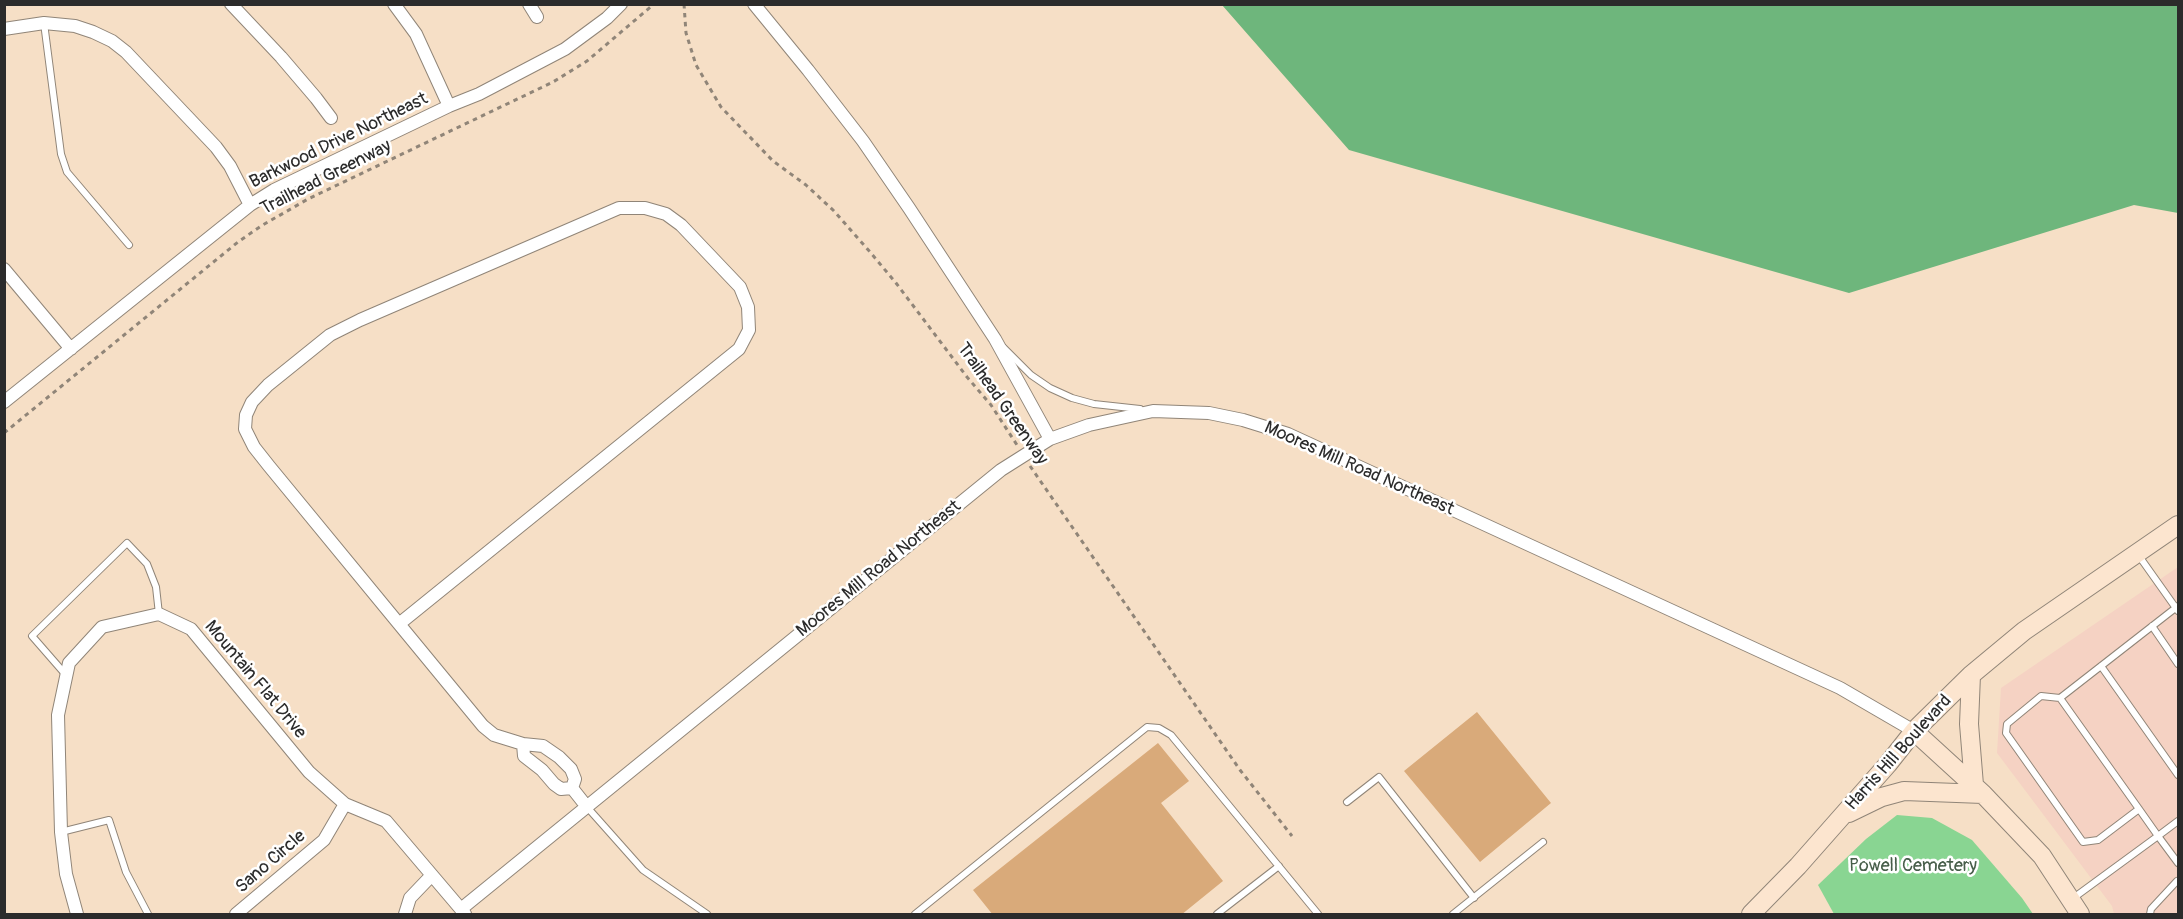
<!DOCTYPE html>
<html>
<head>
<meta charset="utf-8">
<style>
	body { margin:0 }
	#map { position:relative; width:2183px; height:919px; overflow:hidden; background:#f6dfc6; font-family:Pangolin,sans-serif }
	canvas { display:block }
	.frame { position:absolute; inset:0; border:6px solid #2b2b2b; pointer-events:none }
</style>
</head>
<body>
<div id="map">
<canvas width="2183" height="919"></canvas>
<div class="frame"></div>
</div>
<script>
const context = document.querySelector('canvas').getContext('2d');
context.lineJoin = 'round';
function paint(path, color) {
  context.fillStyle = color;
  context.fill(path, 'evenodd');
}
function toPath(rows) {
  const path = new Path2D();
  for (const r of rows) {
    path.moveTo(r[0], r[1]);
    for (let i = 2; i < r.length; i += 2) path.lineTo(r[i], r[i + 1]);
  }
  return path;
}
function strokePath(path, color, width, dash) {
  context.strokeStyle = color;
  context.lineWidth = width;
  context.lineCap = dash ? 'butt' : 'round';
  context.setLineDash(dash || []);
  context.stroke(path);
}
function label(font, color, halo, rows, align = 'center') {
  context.font = font + ' Pangolin,sans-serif';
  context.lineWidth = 5;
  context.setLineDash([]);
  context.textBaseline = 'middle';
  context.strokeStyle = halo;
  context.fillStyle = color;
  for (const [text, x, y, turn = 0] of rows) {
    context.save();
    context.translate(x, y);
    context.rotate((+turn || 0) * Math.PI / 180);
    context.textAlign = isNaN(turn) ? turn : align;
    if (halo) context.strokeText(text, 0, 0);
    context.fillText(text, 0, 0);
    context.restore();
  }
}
const built = toPath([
	[2178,567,2178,914,2114,914,2112,906,1997,753,2001,688]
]);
const green = toPath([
	[1897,815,1932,818,1972,840,2022,898,2033,914,1834,914,1818,885,1866,839]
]);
const forest = toPath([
	[1222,5,2178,5,2178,213,2134,205,1849,293,1349,150]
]);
const building = toPath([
	[1477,712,1551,803,1480,862,1404,771],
	[1158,743,1189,781,1161,803,1223,881,1181,915,993,915,973,890]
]);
const path = toPath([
	[684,4,686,33,696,65,721,107,773,161,806,185,834,211,870,252,896,283,967,377,991,405,1017,445],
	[4,433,238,242,261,226,308,199,553,82,587,61,654,4],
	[1030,466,1240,770,1292,836]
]);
const lane = toPath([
	[44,23,61,154,67,172,129,245],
	[1004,348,1031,375,1050,388,1072,398,1094,404,1140,409],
	[2139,556,2178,611],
	[2152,626,2178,664],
	[2101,666,2178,775],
	[66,675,32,636,127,543,147,564,156,587,159,614],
	[2060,698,2178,606],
	[1347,802,1379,777,1474,898],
	[587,807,643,870,707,914],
	[2178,821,2158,836,2178,863],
	[61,832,109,820,126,872,148,914],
	[2072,899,2158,836,2139,809,2060,698,2041,696,2007,724,2006,733,2083,842,2098,840,2139,809],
	[915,914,1147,727,1159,728,1171,735,1318,914],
	[1217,914,1279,866],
	[1453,914,1543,842],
	[2150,914,2151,909,2177,881]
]);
const street = toPath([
	[231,4,281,57,316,98,331,118],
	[394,4,416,34,449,106],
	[529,4,537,17],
	[754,4,808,70,863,141,909,208,995,339,1050,439],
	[4,29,44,23,75,26,93,32,112,41,126,52,216,147,230,166,250,205],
	[4,269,71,349],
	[4,402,250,205,274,190,449,106,479,94,565,49,607,18,621,4],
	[399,624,739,349,749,330,748,307,740,287,681,225,666,214,645,208,619,208,360,320,330,335,268,385,252,402,246,415,245,429,254,447,269,466,399,624,483,726,494,735,523,744],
	[523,744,543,746,559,757,571,769,575,779,572,788,561,789,554,784,542,770,524,756,523,744],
	[572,788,587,807],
	[461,909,1001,470,1050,439,1089,425,1153,411,1209,413,1243,420,1288,434,1840,688,1914,731],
	[77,914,66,874,61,832,58,715,69,663,102,627,159,614,191,629,309,772,345,804,386,821,465,914],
	[236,914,324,840,345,804],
	[405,914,410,898,432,875]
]);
const secondary = toPath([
	[1971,675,1969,724,1974,785],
	[1914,731,1983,794,2042,856,2080,914],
	[1849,813,1882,797,1904,791,1983,794],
	[1751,914,1798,866,1888,764,1914,731,1971,675,2024,631,2178,525]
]);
const streetNames = [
	["Barkwood Drive Northeast",339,141,-26],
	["Trailhead Greenway",326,178,-27],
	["Trailhead Greenway",1002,404,55],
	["Moores Mill Road Northeast",1359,469,24],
	["Moores Mill Road Northeast",879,569,-39],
	["Mountain Flat Drive",255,680,50],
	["Harris Hill Boulevard",1899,753,-48],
	["Sano Circle",271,862,-41]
];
const parkNames = [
	["Powell Cemetery",1913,866]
];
paint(built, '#f5d2c3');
paint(green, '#89d592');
paint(forest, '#6eb67c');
paint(building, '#d9aa7a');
strokePath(lane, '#908578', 8);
strokePath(street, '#908578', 14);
strokePath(secondary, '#908578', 20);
strokePath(path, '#908578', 3, [4.5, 4.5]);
strokePath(lane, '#fff', 6);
strokePath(street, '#fff', 12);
strokePath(secondary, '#fce5cf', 18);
label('18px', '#2b2b2b', '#fff', streetNames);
label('18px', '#475e4a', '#fff', parkNames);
</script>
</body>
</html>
